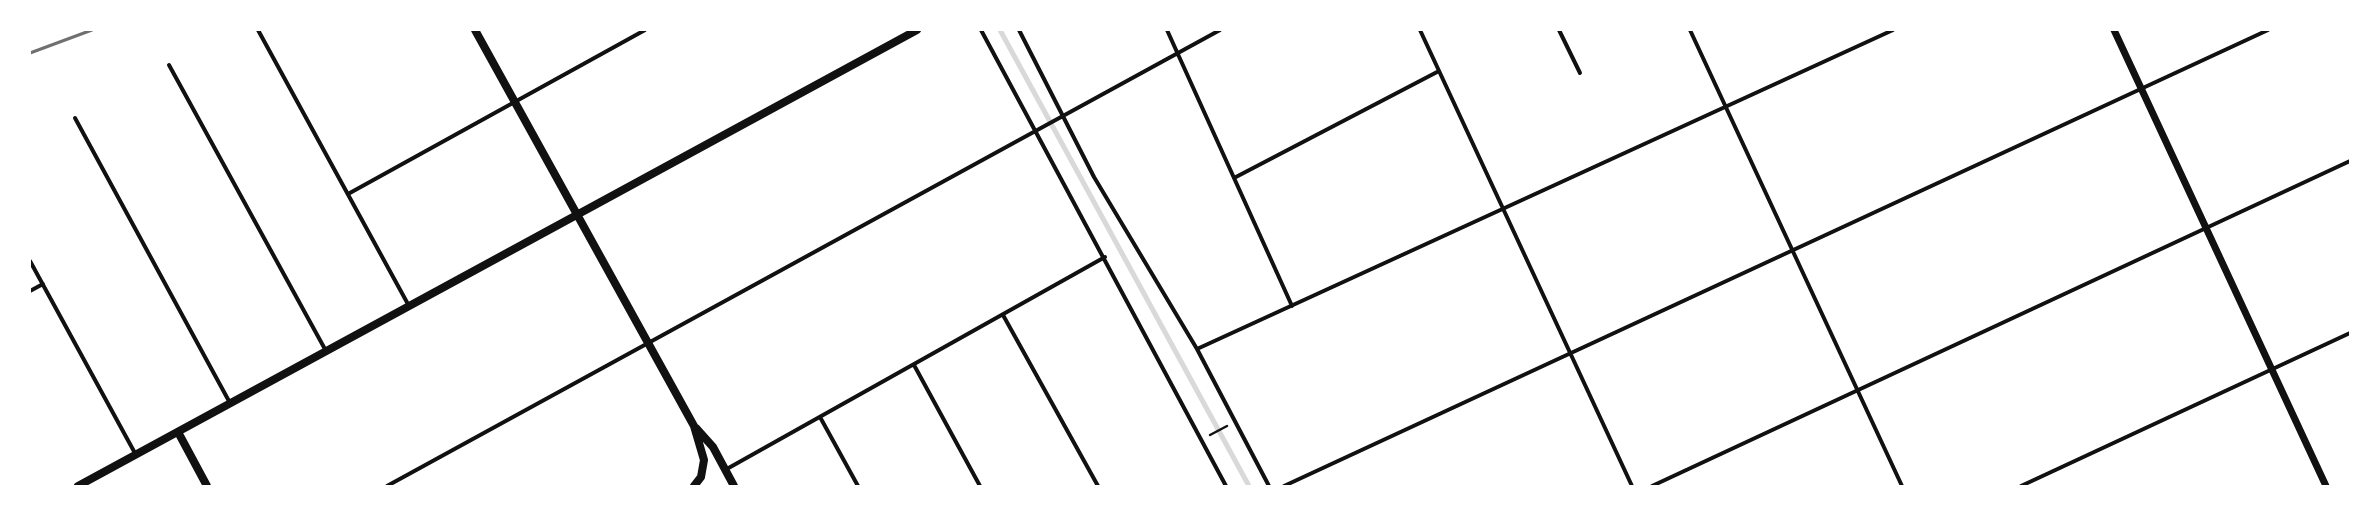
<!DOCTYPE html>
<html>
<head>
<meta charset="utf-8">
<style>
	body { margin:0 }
	#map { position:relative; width:2380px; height:516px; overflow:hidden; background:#fff; font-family:Mulish,sans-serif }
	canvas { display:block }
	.frame { position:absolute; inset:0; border:31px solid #fff; pointer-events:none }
</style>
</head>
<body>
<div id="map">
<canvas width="2380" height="516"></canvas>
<div class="frame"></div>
</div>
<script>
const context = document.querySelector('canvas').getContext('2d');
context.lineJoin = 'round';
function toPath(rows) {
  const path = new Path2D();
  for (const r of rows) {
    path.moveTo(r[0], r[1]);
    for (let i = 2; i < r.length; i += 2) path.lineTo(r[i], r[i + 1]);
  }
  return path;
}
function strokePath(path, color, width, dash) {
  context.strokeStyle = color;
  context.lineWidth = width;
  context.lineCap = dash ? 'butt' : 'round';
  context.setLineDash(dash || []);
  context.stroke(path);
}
const stream = toPath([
	[1000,30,1249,486]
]);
const path = toPath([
	[1210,435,1227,426]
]);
const minor = toPath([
	[258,30,409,306],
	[981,30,1226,486],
	[1019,30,1094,177,1197,349,1269,486],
	[1167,30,1292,306],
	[1420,30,1632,486],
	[1559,30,1580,73],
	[1690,30,1902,486],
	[169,65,326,351],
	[75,118,230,403],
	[1234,178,1439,71],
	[348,194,645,30],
	[30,261,136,455],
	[30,291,43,284],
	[1003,315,1098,486],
	[1197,349,1893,30],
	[914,365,980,486],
	[820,417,858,486],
	[725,470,1105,257],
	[387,486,1220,30],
	[1284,486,2268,30],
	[1652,486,2350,161],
	[2021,486,2350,333]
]);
const tertiary = toPath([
	[2114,30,2326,486]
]);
const secondary = toPath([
	[475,30,694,426,704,460,701,477,694,486],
	[696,428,713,447,734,486],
	[178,432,207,486],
	[78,486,917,30]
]);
const rail = toPath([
	[30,53,92,30]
]);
strokePath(stream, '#d9d9d9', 5);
strokePath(path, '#111', 2.5);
strokePath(minor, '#111', 4);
strokePath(tertiary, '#111', 7);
strokePath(secondary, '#111', 8);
strokePath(rail, '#707070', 3);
</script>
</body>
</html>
